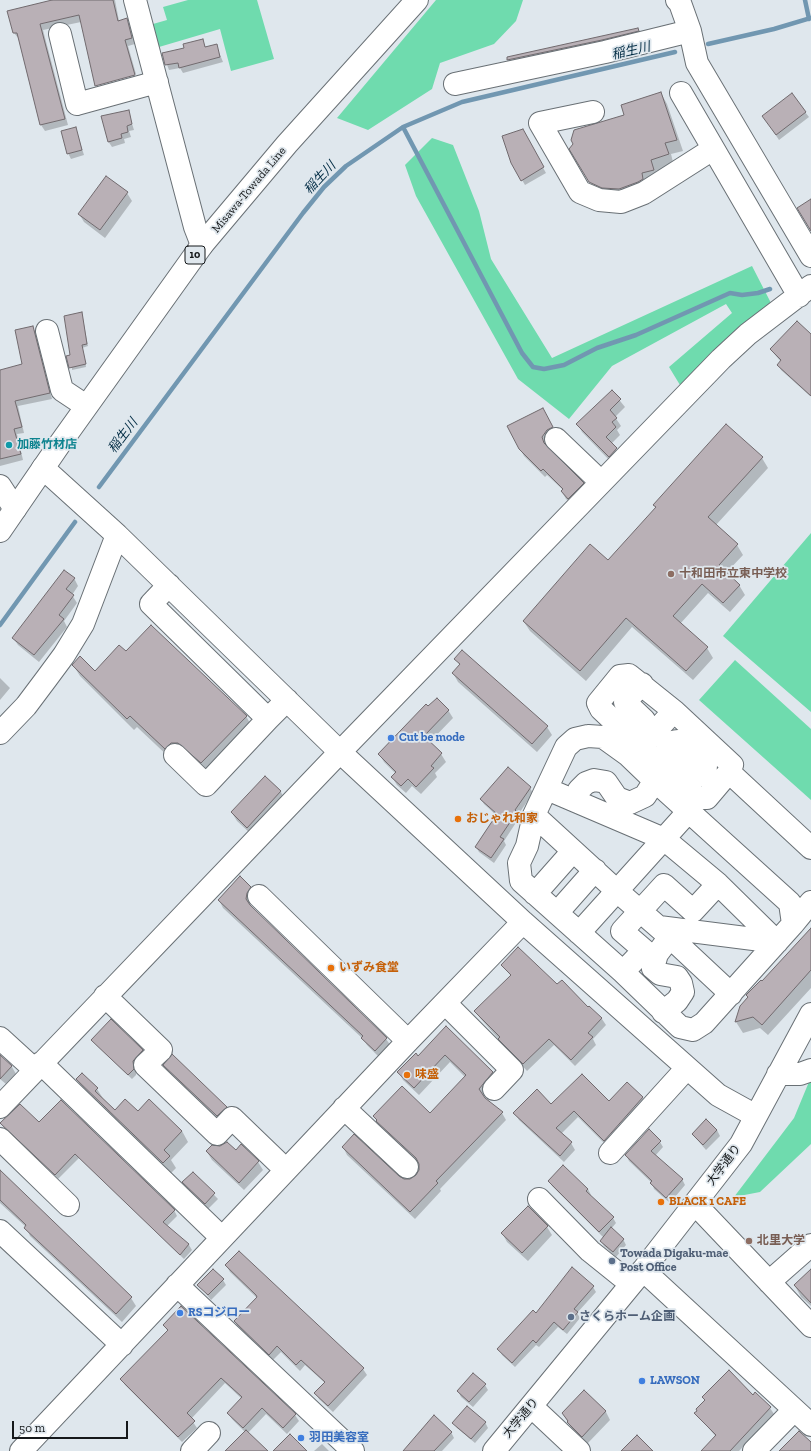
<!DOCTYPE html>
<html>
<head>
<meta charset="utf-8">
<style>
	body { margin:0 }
	#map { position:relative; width:811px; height:1451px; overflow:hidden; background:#dfe7ed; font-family:"Zilla Slab",serif }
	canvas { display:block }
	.scale { position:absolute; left:12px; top:1421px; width:116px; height:18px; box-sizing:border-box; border:2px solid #15181a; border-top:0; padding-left:5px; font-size:12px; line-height:14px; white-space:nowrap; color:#15181a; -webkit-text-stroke:3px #dfe7ed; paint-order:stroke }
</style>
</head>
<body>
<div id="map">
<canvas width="811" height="1451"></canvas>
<div class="scale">50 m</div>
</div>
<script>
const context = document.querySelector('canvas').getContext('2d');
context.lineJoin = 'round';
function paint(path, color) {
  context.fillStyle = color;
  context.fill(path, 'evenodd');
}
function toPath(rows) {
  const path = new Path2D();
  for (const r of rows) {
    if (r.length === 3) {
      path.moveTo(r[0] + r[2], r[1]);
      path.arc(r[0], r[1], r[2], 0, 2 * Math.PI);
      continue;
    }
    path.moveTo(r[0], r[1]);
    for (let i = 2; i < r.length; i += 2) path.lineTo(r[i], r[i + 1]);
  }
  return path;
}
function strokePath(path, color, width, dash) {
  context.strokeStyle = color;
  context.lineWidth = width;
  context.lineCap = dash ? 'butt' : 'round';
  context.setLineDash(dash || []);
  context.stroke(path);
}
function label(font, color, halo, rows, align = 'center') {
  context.font = font + ' "Zilla Slab","Noto Sans JP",serif';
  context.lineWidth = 3.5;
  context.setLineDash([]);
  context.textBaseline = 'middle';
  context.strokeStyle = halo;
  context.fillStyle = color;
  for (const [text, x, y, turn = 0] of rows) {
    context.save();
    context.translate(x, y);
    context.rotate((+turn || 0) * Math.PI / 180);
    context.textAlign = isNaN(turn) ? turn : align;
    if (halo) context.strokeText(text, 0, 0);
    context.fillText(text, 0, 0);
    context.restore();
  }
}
const green = toPath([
	[188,0,257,0,274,59,231,71,220,29,159,47,153,24,167,20,163,7],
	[436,0,523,0,516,21,494,44,440,63,432,89,368,130,337,118],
	[432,138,453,145,479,211,491,259,552,358,752,266,771,303,680,385,669,367,732,313,726,304,612,366,569,419,518,379,416,196,405,165],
	[811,533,811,712,723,636],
	[735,660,811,729,811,800,699,700],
	[811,1077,811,1144,760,1192,734,1197,794,1118]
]);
const shadow = toPath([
	[58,0,115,0,119,21,126,19,130,26,135,44,128,46,136,74,96,85,81,22,43,30,68,125,45,131,41,125,19,39,14,33,9,12],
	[638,29,642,36,513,68,508,60],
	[202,40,206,48,216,45,223,62,183,73,180,68,169,70,163,54,185,49],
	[137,76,138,81,100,92,97,87],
	[661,93,667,104,683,151,671,154,674,166,656,171,659,181,649,190,596,193,571,149],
	[128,111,134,130,129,131,131,137,124,139,125,143,112,147,108,141],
	[805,112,809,117,779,140,763,116],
	[76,129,84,155,71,159,68,153],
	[522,130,546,173,525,185,512,163],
	[127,193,132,201,105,238,84,222,79,214],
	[82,313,88,346,82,348,86,367,72,370,72,355],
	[33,328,36,333,52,399,18,406,24,433,17,434,23,460,0,466,0,371,23,365],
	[811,335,811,395,810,396,781,370,778,365,781,362,771,350],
	[612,391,625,407,615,417,621,426,617,430,620,435,611,444,621,457,613,464,582,432,578,425],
	[546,416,556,434,551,437,545,445,583,483,587,490,573,505,566,499,562,492,563,490,547,475,545,477,524,456,520,449],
	[762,458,768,468,716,525,737,545,743,555,726,573,739,585,745,595,730,612,708,593,680,624,707,648,713,658,693,680,632,627,586,681,530,631,524,622,608,561,656,509,654,505],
	[74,578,78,586,72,595,77,603,64,621,67,627,39,662,18,645,13,638],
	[126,653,246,716,252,727,208,774,171,759,137,727,134,730,80,676,73,665,95,672],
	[456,659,547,727,552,735,537,752,458,682,453,673,460,666],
	[0,678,10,688,0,700],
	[428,708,448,710,453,718,429,743,441,754,446,762,435,773,437,777,421,794,412,786,406,793,397,785,392,777,395,773,384,762,379,754],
	[266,777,281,792,285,800,252,835,237,821,232,813],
	[530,788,533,793,518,815,519,818,504,841,506,845,494,863,479,852,476,847,497,816,484,804,481,799],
	[250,887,255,895,251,901,250,906,386,1039,391,1046,380,1058,367,1045,363,1039,223,908,219,900],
	[811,930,811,988,768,1035,760,1028,743,1033,736,1022,741,1006],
	[502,965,557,986,588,1008,589,1007,602,1019,606,1025,593,1039,596,1045,575,1066,554,1045,527,1071,480,1018,476,1012,511,976],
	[446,1028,492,1072,497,1080,483,1097,502,1113,506,1120,440,1189,441,1191,415,1219,347,1155,343,1147,404,1180,411,1180,417,1176,420,1170,420,1165,381,1128,374,1116,430,1114,465,1077,450,1062,419,1095,403,1080,399,1073,418,1057],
	[93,1040,142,1050,145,1056,136,1067,136,1075,132,1079,96,1045],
	[0,1056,12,1067,16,1074,6,1084,0,1079],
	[164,1065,226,1108,231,1116,222,1124,169,1074],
	[77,1079,97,1089,104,1100,115,1111,138,1112,182,1131,188,1142,171,1160,176,1168,170,1174,83,1090],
	[627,1083,643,1098,647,1105,608,1147,578,1117,561,1134,571,1143,575,1150,564,1162,519,1120,515,1113,551,1105,609,1102],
	[1,1123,39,1124,174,1210,177,1216,167,1226,189,1245,192,1250,184,1259,79,1158,58,1179,4,1128],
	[717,1130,720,1136,706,1150,693,1135],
	[660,1142,663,1147,655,1156,682,1179,685,1185,670,1203,654,1189,652,1183,629,1161,626,1155],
	[241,1146,258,1162,263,1170,244,1190,212,1160,207,1152,220,1147,236,1151],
	[0,1172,131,1298,136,1306,122,1322,30,1236,26,1227,0,1203],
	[193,1173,218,1199,208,1209,187,1188,184,1182],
	[549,1181,588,1189,591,1195,590,1196,613,1218,616,1223,611,1229,623,1239,626,1245,616,1257,604,1246,601,1241,604,1238,552,1186],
	[528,1207,547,1227,552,1235,528,1261,507,1242,502,1233],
	[226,1265,363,1369,367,1375,333,1412,319,1399,316,1393,325,1383,305,1365,300,1371,281,1352,273,1360,238,1328,235,1321,257,1298,230,1272],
	[811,1271,811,1306,801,1297,795,1286],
	[223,1280,226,1285,211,1300,199,1285],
	[593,1287,596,1292,577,1313,580,1318,567,1334,558,1327,539,1347,536,1345,515,1367,502,1355,499,1349,536,1314],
	[181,1307,295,1415,299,1421,287,1434,266,1414,248,1433,265,1451,226,1451,245,1432,232,1419,228,1413,242,1399,225,1383,191,1419,197,1428,182,1442,125,1385,121,1379,168,1332,164,1325],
	[485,1385,488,1390,473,1407,461,1397,458,1391],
	[584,1391,606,1412,610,1420,587,1444,573,1431,563,1414],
	[755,1393,770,1408,774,1414,739,1451,702,1451,716,1437,696,1413,706,1401,703,1397,753,1396],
	[485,1422,488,1428,475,1443,457,1428,454,1423],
	[451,1432,454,1438,442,1451,405,1451],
	[322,1444,329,1451,314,1451]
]);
const stream = toPath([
	[805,0,809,19],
	[708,44,774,29,811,18],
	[403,127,522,353,533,367,544,369,564,365,597,348,636,335,730,293,742,295,758,293,770,289],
	[99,487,303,213,324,187,346,166,403,127,462,102,675,52],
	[0,625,75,522]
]);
const building = toPath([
	[52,0,113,0,118,21,127,18,132,38,125,40,135,75,95,86,79,15,40,24,65,119,40,125,17,33,13,33,7,11,52,0],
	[638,28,639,31,602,40,507,60,507,57,638,28],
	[203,39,205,47,217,44,220,57,179,68,178,63,165,65,162,53,184,48,183,44,203,39],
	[661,92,677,140,665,143,669,154,651,160,654,170,642,173,643,179,638,182,619,189,602,188,589,182,569,149,573,144,571,140,574,130,624,115,621,105,661,92],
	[792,93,806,112,776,135,762,116,792,93],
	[129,110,132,124,127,126,128,132,121,134,122,138,108,142,101,116,129,110],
	[76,127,82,150,67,154,61,131,76,127],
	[523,129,544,167,521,181,511,163,502,136,523,129],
	[106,176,128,192,100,230,78,214,106,176],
	[811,199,811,231,797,208,811,199],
	[82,312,87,344,82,345,86,364,69,368,66,356,70,355,64,316,82,312],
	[797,321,811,334,811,396,777,365,781,360,770,349,797,321],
	[33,326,50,393,15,401,22,427,14,429,21,454,0,459,0,370,22,364,15,330,33,326],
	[612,390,621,399,610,410,617,418,612,422,616,427,606,437,617,448,609,457,576,424,612,390],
	[543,408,553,427,547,430,542,437,544,443,584,483,568,499,561,491,563,489,543,469,541,471,519,449,507,426,543,408],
	[726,424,763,457,708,517,738,544,719,565,740,585,723,603,702,584,673,616,708,647,686,671,626,618,580,671,523,621,590,544,608,560,656,507,653,505,726,424],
	[64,570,75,578,66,589,74,595,59,615,64,619,34,655,12,638,64,570],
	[151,625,247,716,201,763,178,743,171,743,165,749,130,716,127,719,72,665,80,656,95,671,119,645,126,651,151,625],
	[462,650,548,726,532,744,452,673,460,664,454,659,462,650],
	[437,698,449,710,424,736,442,753,431,766,434,768,416,787,408,779,401,786,391,777,396,772,378,754,426,704,428,706,437,698],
	[508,767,531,787,515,810,517,812,500,837,504,839,491,858,475,847,497,814,480,799,508,767],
	[265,776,281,791,247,828,231,812,265,776],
	[240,876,251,887,247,893,246,899,250,905,387,1038,375,1051,361,1038,363,1036,218,900,240,876],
	[811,928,811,970,762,1025,753,1017,735,1022,740,1006,748,997,746,995,761,980,762,981,811,928],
	[518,947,557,984,562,980,588,1007,589,1006,602,1018,588,1033,593,1037,571,1060,549,1039,523,1064,498,1039,500,1037,474,1011,511,975,501,965,518,947],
	[111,1019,143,1050,133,1061,134,1069,128,1075,91,1040,111,1019],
	[446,1026,493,1072,479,1089,485,1098,503,1112,436,1181,438,1183,410,1212,342,1147,354,1134,399,1176,404,1179,410,1179,416,1175,419,1170,419,1164,416,1158,376,1121,377,1120,373,1116,402,1086,430,1113,466,1075,445,1055,414,1088,397,1072,416,1053,418,1056,446,1026],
	[172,1054,227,1107,217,1116,163,1065,172,1054],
	[0,1055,12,1066,0,1079,0,1055],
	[82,1073,98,1088,95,1091,115,1110,125,1099,138,1111,149,1099,182,1131,164,1150,170,1156,163,1163,76,1079,82,1073],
	[582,1074,609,1101,627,1082,643,1097,604,1141,574,1111,556,1128,572,1142,560,1156,513,1113,537,1089,551,1104,582,1074],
	[61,1100,175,1210,163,1222,189,1244,180,1255,75,1154,55,1175,0,1123,20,1104,39,1122,61,1100],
	[706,1119,717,1130,703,1145,692,1134,706,1119],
	[649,1129,661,1141,651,1151,683,1179,666,1198,650,1183,652,1181,625,1155,649,1129],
	[227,1142,236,1150,241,1144,259,1161,239,1183,206,1151,212,1145,220,1146,227,1142],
	[563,1165,588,1189,586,1191,614,1217,599,1232,548,1181,563,1165],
	[0,1170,132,1297,116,1314,24,1228,26,1225,0,1200,0,1170],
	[193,1172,215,1193,205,1204,182,1182,193,1172],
	[528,1206,548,1226,522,1253,501,1233,528,1206],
	[611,1227,624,1239,613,1252,600,1241,611,1227],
	[239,1251,364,1368,328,1406,314,1393,325,1382,301,1360,296,1365,277,1346,269,1355,234,1321,257,1297,256,1295,225,1265,239,1251],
	[572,1267,594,1286,574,1309,578,1312,563,1330,554,1322,536,1343,533,1340,512,1363,497,1349,533,1310,536,1313,572,1267],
	[213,1269,224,1279,208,1295,197,1285,213,1269],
	[811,1269,811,1303,794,1285,811,1269],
	[181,1306,296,1414,283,1428,262,1408,243,1428,227,1413,242,1397,221,1378,187,1413,195,1421,178,1437,120,1379,168,1330,163,1325,181,1306],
	[729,1370,753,1395,755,1392,771,1407,730,1451,701,1451,716,1435,694,1413,697,1411,696,1409,705,1400,702,1397,729,1370],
	[473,1373,486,1384,469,1402,457,1391,473,1373],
	[584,1390,606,1411,582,1437,567,1422,568,1421,562,1413,584,1390],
	[467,1406,486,1422,471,1439,452,1423,467,1406],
	[434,1415,452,1432,434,1451,403,1451,434,1415],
	[246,1430,268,1451,225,1451,246,1430],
	[799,1431,811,1442,811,1451,779,1451,799,1431],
	[290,1434,307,1451,273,1451,290,1434],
	[637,1435,653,1451,621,1451,637,1435]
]);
const minor = toPath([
	[135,0,195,227,202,245],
	[677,0,680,3,690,31,697,63,811,256],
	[60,34,77,104,157,82],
	[455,84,605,52,690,31],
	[681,93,799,296],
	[593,112,540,123,580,192,599,200,621,202,644,193,713,149],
	[47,331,62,390,86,406],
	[556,439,601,482],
	[43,468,117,535,340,752,523,922,718,1095,756,1116],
	[0,486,15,509],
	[169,585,151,604,268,719,287,700],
	[629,675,674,711,732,765,729,772,707,798,695,798,601,709,598,703,620,676,629,675],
	[0,733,26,706,47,678,64,655,83,624,117,535],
	[629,735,644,720,625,702,642,684],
	[588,736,603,737,628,755,653,779,790,903,793,924,704,1023,693,1030,680,1027,623,972,521,881,519,863,527,846,534,815,566,747,575,739,588,736],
	[678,752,11],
	[641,747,674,711],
	[175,755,206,785,268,719],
	[695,766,11],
	[729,772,811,848],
	[547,789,664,839,718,884,777,942,659,927],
	[576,801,579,790,586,783,594,780,606,782,617,798,630,803,645,796,652,785,653,779],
	[534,815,617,891,670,937,731,994],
	[535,894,573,851],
	[259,896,408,1041],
	[557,913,595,870],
	[793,924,811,902],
	[579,933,688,812],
	[623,972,644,950,622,931,664,885,693,911,718,884],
	[105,996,161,1050,145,1065,217,1134,232,1118,286,1170],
	[445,1003,512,1070,494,1089],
	[663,1012,677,1001,683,992,681,983,677,977,660,974,653,968,657,954,670,937],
	[0,1038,35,1070],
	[41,1063,222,1238],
	[778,1074,800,1074,811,1070],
	[0,1107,340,752,721,359,748,334,811,286],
	[344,1108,407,1167],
	[0,1139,68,1205],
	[610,1153,687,1068],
	[539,1199,590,1251,631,1284],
	[695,1204,811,1326],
	[0,1231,122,1345],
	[643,1270,811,1425],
	[769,1282,811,1245],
	[177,1285,353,1451],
	[531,1406,579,1451],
	[21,1451,408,1041,523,922],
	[192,1451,209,1433],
	[494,1451,643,1270,741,1144,811,1014],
	[754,1451,794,1410]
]);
const major = toPath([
	[0,531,59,445,202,245,287,144,417,0]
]);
const markers = [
	[9,445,4,"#0f9aa8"],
	[671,574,4,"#8d6e63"],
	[391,738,4,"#3f7fe0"],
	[458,819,4,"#e8710a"],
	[331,968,4,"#e8710a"],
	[407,1075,4,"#e8710a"],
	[661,1202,4,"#e8710a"],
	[749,1241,4,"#8d6e63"],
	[612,1261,4,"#5c6f8a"],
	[180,1313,4,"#3f7fe0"],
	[571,1317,4,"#5c6f8a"],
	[642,1381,4,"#3f7fe0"],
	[301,1438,4,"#3f7fe0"]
];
const shields = [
	[195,255,20]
];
const shieldNames = [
	["10",195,255]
];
const streetNames = [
	["Misawa-Towada Line",249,190,-50],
	["大学通り",724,1165,-53],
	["大学通り",521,1418,-50]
];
const cultureNames = [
	["加藤竹材店",17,445]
];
const educationNames = [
	["十和田市立東中学校",679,574],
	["北里大学",757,1241]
];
const shopNames = [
	["Cut be mode",399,738],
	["RSコジロー",188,1313],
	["LAWSON",650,1381],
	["羽田美容室",309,1438]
];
const foodNames = [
	["おじゃれ和家",466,819],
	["いずみ食堂",339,968],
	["味盛",415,1075],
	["BLACK 1 CAFE",669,1202]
];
const serviceNames = [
	["Towada Digaku-mae",620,1254],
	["Post Office",620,1268],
	["さくらホーム企画",579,1317]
];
const waterNames = [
	["稲生川",631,51,-13],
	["稲生川",320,178,-47],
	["稲生川",123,436,-53]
];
paint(green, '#6fdbae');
paint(shadow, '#0003');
strokePath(stream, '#7197b1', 4.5);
paint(building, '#b9b0b6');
strokePath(building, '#716a6e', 1);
strokePath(minor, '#697075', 24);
strokePath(major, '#697075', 24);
strokePath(minor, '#fff', 22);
strokePath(major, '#fff', 22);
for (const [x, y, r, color] of markers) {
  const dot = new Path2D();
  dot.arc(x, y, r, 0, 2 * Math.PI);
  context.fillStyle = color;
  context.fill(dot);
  strokePath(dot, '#dfe7ed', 1.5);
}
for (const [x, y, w] of shields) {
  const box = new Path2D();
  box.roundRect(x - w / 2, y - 9, w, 18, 3);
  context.fillStyle = '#dfe7ed';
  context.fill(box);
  strokePath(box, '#15181a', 1);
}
label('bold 11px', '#15181a', null, shieldNames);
label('12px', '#15181a', '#dfe7ed', streetNames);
label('bold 12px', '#0d838f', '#dfe7ed', cultureNames, 'left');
label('bold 12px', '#785e54', '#dfe7ed', educationNames, 'left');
label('bold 12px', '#366cbe', '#dfe7ed', shopNames, 'left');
label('bold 12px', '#c56008', '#dfe7ed', foodNames, 'left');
label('bold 12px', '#4e5e75', '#dfe7ed', serviceNames, 'left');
label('italic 13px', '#022c44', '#dfe7ed', waterNames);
</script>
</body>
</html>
